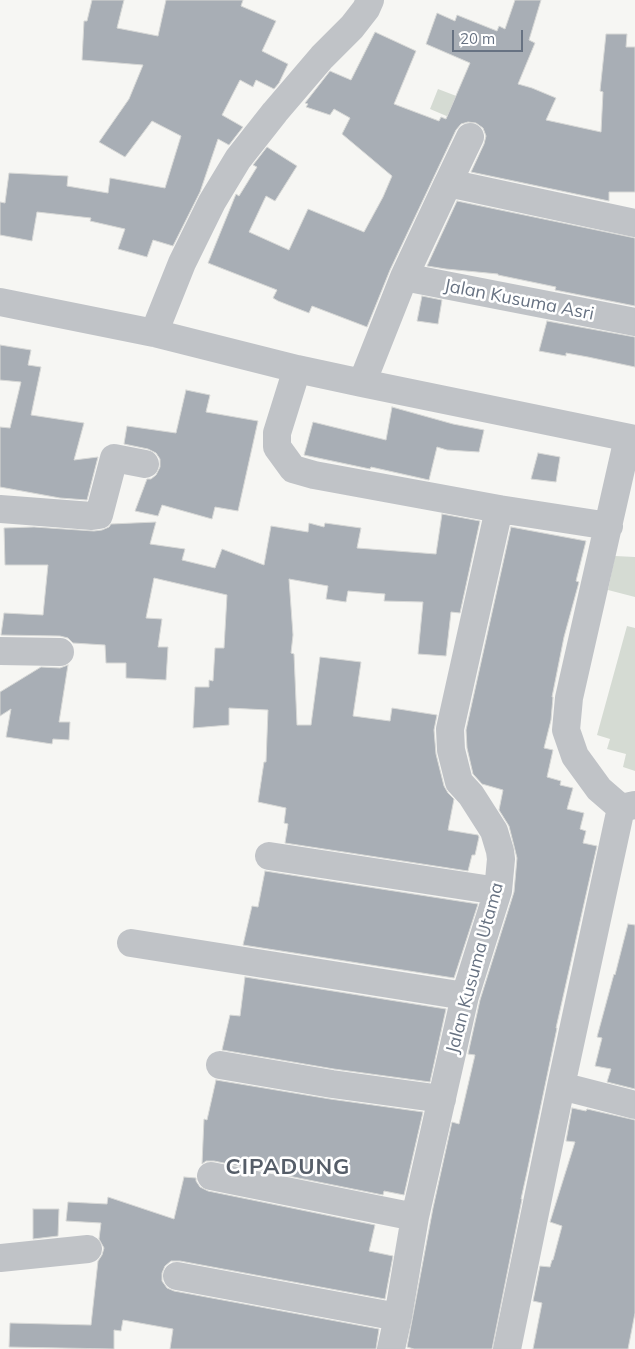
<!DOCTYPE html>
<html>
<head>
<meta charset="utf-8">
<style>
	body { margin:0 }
	#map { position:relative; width:635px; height:1349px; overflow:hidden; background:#f6f6f3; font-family:Mulish,sans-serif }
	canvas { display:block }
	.scale { position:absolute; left:452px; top:30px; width:71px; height:22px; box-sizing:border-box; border:2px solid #677282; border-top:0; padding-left:6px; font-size:15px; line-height:18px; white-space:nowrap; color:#677282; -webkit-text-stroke:4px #fff; paint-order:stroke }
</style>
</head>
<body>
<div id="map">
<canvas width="635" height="1349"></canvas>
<div class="scale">20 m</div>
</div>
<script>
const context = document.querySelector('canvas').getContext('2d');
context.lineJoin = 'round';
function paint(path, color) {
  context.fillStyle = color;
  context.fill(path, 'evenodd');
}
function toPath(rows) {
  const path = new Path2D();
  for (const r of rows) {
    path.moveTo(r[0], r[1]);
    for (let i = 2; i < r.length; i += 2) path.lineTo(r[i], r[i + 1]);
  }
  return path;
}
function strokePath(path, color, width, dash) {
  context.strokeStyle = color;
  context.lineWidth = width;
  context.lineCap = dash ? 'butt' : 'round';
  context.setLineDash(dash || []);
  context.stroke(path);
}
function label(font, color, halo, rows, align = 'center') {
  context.font = font + ' Mulish,sans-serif';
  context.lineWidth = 5;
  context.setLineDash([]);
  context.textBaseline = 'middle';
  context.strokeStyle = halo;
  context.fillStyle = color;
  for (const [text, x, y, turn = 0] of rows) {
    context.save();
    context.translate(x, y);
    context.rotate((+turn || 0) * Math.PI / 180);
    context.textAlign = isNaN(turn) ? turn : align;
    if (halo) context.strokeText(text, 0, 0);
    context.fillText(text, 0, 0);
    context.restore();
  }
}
const green = toPath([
	[438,89,472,102,463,123,430,109],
	[615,556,635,557,635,597,608,590],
	[627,626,635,628,635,771,623,767,626,754,607,749,610,739,597,735]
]);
const building = toPath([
	[92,0,124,0,117,28,158,36,166,0,243,0,241,6,276,21,262,51,288,64,279,83,274,89,256,80,253,87,240,80,222,115,243,127,229,145,218,139,200,192,173,246,153,240,147,257,118,249,125,229,90,221,91,218,37,212,32,241,0,235,0,202,5,203,9,173,68,176,67,186,108,193,110,178,165,188,181,136,152,121,125,157,99,142,129,99,143,65,82,60,84,21,87,21,92,0],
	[515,0,541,0,529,40,535,43,518,84,532,88,556,98,546,120,601,132,603,92,600,91,606,34,627,34,626,47,635,47,635,192,609,192,609,201,471,172,484,144,486,136,483,128,476,123,468,122,461,124,456,130,390,270,367,327,312,306,309,313,278,301,273,298,277,290,208,263,236,194,239,196,257,167,253,165,267,147,297,166,275,201,266,196,249,232,289,250,308,209,364,232,383,197,392,176,342,134,350,118,334,109,330,115,306,107,308,104,305,103,330,71,351,80,375,32,416,51,394,104,439,121,441,117,446,119,470,63,426,44,437,13,455,21,457,15,497,31,499,26,505,29,515,0],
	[457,201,635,238,635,306,555,290,556,287,498,275,498,274,446,269,427,266,457,201],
	[422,296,442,300,438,324,417,321,422,296],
	[547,321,635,337,635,367,588,357,566,353,566,356,539,351,547,321],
	[0,345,31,350,28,365,41,367,31,415,84,423,74,460,98,457,87,500,60,498,0,487,0,427,10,428,21,382,0,380,0,345],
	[186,390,210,395,206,412,258,421,238,511,215,507,212,519,162,505,158,516,135,511,147,479,151,479,156,475,160,467,160,459,156,453,148,449,124,444,127,426,176,433,186,390],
	[392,407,453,424,484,430,479,452,447,450,437,447,429,480,371,467,370,469,304,455,313,422,386,440,392,407],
	[538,453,560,457,556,482,531,479,538,453],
	[442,514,480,521,460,613,451,612,446,656,418,654,423,602,384,601,385,594,348,591,346,602,326,599,328,586,289,579,293,635,291,653,294,654,297,725,311,725,320,657,361,662,353,716,390,721,392,708,437,715,434,730,436,754,444,786,448,793,454,799,448,830,478,835,479,837,475,855,472,855,468,871,285,843,288,824,284,823,286,808,258,802,264,762,266,762,268,710,229,708,229,725,193,728,195,687,209,687,209,680,213,681,215,648,224,648,227,595,154,578,146,618,162,619,158,647,168,647,166,680,126,678,126,663,106,663,105,645,73,643,68,638,60,636,1,635,4,613,43,615,48,565,5,565,4,528,34,527,94,531,102,530,109,527,111,524,156,522,150,544,185,549,182,560,215,568,222,549,264,565,271,526,308,532,309,523,324,527,325,523,361,528,357,548,436,554,442,514],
	[511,527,586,541,576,581,579,582,564,637,552,697,553,697,551,720,544,748,553,750,547,777,561,781,560,785,573,788,567,809,584,813,580,829,586,831,583,843,597,846,556,1028,557,1028,527,1172,521,1199,522,1199,492,1349,414,1349,407,1347,433,1208,452,1122,459,1124,475,1055,468,1054,480,1000,514,892,517,858,509,826,499,810,503,790,482,784,473,774,467,748,466,730,511,527],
	[68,665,59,722,70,722,69,740,53,739,52,744,6,737,11,709,0,716,0,692,41,667,60,668,68,665],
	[265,871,478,904,454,978,243,945,252,906,258,907,265,871],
	[628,924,635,925,635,1089,607,1082,611,1069,595,1066,602,1038,597,1037,614,974,615,975,628,924],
	[245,977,446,1009,430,1082,334,1069,222,1050,230,1015,240,1016,245,977],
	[216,1080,330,1099,423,1112,404,1195,384,1191,383,1195,214,1161,206,1161,202,1164,204,1119,207,1120,216,1080],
	[572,1108,586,1111,587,1109,635,1120,635,1313,628,1349,533,1349,542,1303,533,1301,540,1266,550,1267,552,1260,553,1260,562,1226,550,1222,575,1142,566,1141,572,1108],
	[184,1177,196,1178,196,1181,200,1187,208,1191,375,1225,369,1251,393,1256,385,1299,180,1261,171,1261,165,1266,162,1273,162,1281,167,1288,174,1291,379,1329,376,1349,170,1349,173,1329,123,1320,121,1331,114,1330,114,1349,9,1347,10,1323,91,1325,98,1261,102,1255,104,1248,99,1239,101,1223,66,1221,68,1202,107,1204,108,1197,174,1219,184,1177],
	[33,1209,59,1209,58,1236,33,1239,33,1209]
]);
const minor = toPath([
	[448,183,470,137],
	[404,277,635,322],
	[0,302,154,333,297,369,362,383,635,439],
	[154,333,182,263,212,202,238,159,275,112,322,57,352,27,366,9,370,0],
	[297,369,277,433,277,447,293,469,314,475,499,509,609,526],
	[362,383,404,277,448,183,635,223],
	[0,509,92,516,99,515,114,458,145,464],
	[0,651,60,652],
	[621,808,599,789,575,756,566,730,569,698,628,438],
	[269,856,498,891],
	[131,943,465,996],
	[220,1065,332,1084,442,1099],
	[561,1086,635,1105],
	[211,1176,415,1217],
	[0,1258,88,1249],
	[177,1276,398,1317],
	[391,1349,398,1317,415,1217,465,996,498,891,501,859,500,851,494,831,471,795,459,782,451,750,450,729,499,509],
	[507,1349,561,1086,621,808,635,805]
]);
const streetNames = [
	["Jalan Kusuma Asri",519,300,11],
	["Jalan Kusuma Utama",475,968,-75]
];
const districtNames = [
	["CIPADUNG",288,1167]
];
paint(green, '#d5dbd3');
paint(building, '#a8aeb5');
strokePath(building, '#d7d8d6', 1);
strokePath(minor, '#c0c3c7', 28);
label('18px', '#677282', '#fff', streetNames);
context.letterSpacing = '1px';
label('bold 22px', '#555d68', '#fff', districtNames);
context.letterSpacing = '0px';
</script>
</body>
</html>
